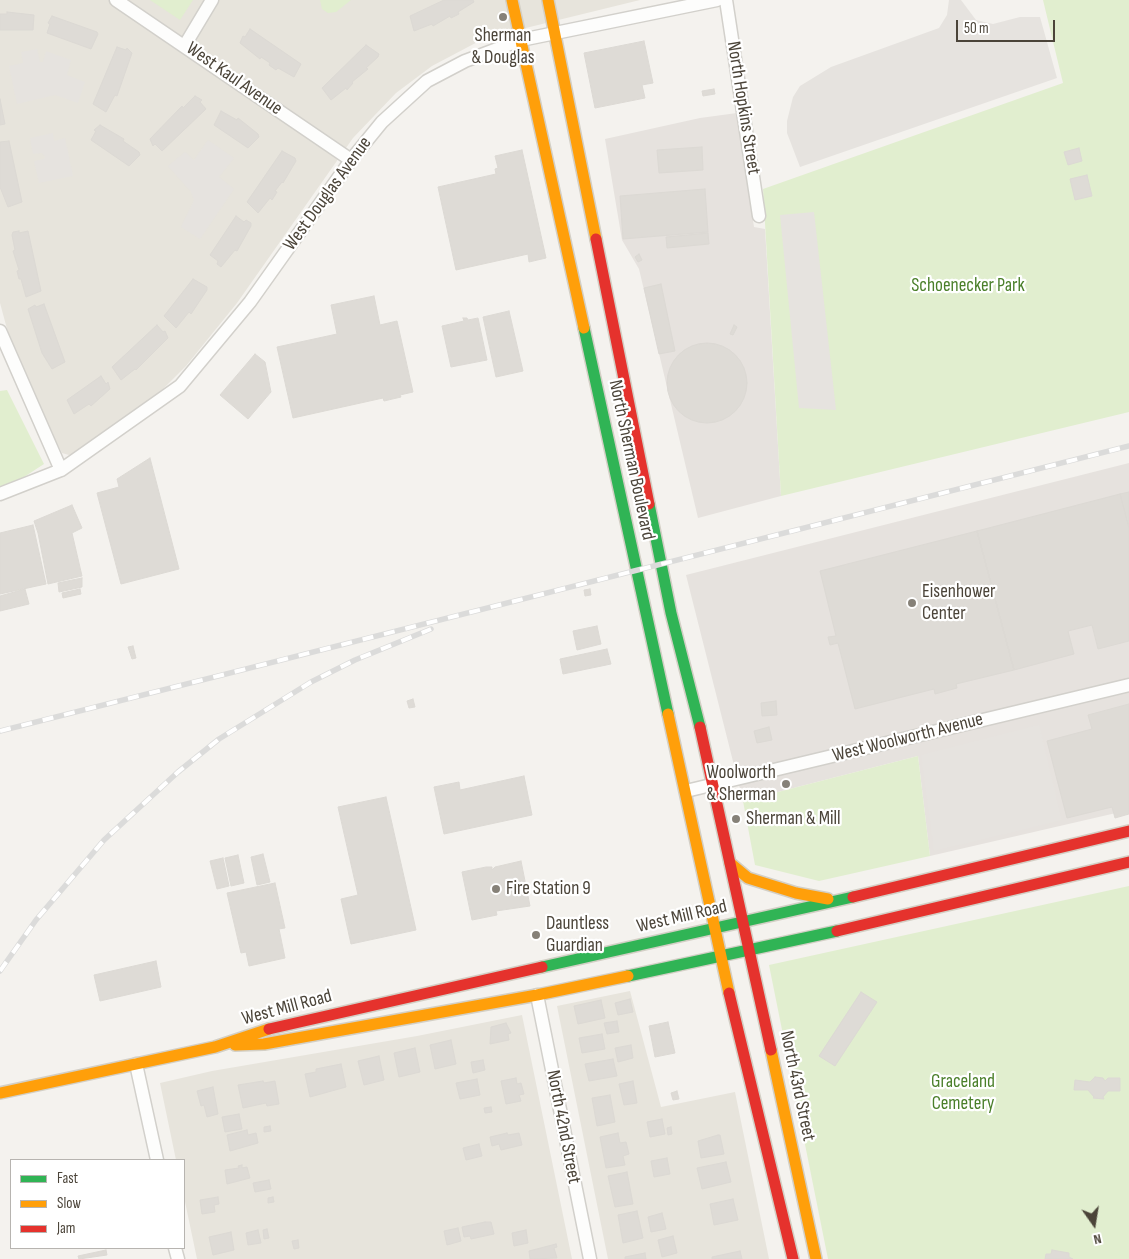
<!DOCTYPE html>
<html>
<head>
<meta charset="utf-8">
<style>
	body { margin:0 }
	#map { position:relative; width:1129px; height:1259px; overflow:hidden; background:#f4f2ee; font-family:"Sofia Sans Condensed",sans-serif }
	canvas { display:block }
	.legend { position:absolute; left:10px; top:1159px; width:175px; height:90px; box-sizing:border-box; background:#fff; border:1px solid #b7b4b0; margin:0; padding:6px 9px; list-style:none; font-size:15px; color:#4b4439 }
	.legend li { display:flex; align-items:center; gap:10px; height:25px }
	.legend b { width:25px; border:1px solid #b7b4b0 }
	.north { position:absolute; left:1069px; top:1199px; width:50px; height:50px; -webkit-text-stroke:4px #fff; paint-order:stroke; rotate:167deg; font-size:14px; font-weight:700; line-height:20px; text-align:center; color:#4b4439 }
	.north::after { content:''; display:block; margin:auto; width:18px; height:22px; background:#4b4439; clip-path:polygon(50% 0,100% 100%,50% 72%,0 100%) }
	.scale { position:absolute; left:956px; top:20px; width:99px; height:22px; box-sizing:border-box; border:2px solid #4b4439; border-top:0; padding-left:6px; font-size:15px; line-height:18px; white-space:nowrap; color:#4b4439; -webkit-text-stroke:4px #fff; paint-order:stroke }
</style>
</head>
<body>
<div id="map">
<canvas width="1129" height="1259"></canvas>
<ul class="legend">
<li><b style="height:6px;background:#30b455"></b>Fast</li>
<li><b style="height:6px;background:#ff9f0a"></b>Slow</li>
<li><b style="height:6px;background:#e5322d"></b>Jam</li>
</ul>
<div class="north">N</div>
<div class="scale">50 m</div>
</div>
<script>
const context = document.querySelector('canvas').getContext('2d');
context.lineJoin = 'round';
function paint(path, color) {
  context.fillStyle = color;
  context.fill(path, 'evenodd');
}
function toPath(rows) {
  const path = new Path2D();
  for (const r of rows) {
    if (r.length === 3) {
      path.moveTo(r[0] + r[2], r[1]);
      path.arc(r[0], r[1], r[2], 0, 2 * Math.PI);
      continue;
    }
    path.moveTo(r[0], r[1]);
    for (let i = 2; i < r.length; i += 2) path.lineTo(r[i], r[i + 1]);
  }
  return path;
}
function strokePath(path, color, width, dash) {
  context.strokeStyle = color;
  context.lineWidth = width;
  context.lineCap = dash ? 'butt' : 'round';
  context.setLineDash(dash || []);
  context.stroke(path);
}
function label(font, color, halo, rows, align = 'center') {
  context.font = font + ' "Sofia Sans Condensed",sans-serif';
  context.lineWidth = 4.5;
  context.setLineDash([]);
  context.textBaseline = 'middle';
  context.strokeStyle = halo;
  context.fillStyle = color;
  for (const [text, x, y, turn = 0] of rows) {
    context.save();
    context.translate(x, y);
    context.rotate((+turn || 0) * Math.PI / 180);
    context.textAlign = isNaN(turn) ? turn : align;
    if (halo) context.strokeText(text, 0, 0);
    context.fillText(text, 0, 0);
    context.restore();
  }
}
const residential = toPath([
	[0,0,640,0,485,38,432,66,396,93,353,138,237,303,186,366,157,395,75,453,69,455,62,453,26,383,13,351,0,303],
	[630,991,661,1107,735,1092,769,1259,608,1259,557,1006],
	[522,1015,572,1259,197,1259,184,1197,184,1160,176,1160,160,1083,212,1071,417,1036]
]);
const industrial = toPath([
	[737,113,754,227,765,229,781,496,698,518,639,269,622,240,605,139,700,118],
	[1129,463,1129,810,930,856,918,756,743,801,686,575]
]);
const green = toPath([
	[150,0,193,0,180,20],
	[320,0,351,0,336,12,328,13,322,9],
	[1043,0,1129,0,1129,412,781,496,763,189,1063,83],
	[7,390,44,464,24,477,0,487,0,391],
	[918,756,930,856,819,881,755,865,743,801],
	[1129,886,1129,1259,828,1259,769,965]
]);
const parking = toPath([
	[949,0,961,0,976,20,993,24,1020,17,1040,17,1057,78,800,167,787,133,787,121,793,97,800,86,831,67,939,28,947,15],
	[37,49,40,62,43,62,46,51,71,60,67,75,85,82,78,103,55,95,17,104,9,66,23,63,21,52],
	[53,133,54,141,65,138,73,176,39,183,34,161,44,159,45,157,42,153,33,154,30,138],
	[208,140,234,158,219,177,234,189,200,239,181,227,194,200,191,192,168,166,185,152,194,160],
	[814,212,836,410,799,408,780,215],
	[1039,725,1062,820,934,851,921,755]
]);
const building = toPath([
	[444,0,473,0,474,2,458,12,459,14,451,18,450,16,433,26,432,24,414,31,410,16,444,0],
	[7,12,34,15,33,30,0,30,0,14,7,14,7,12],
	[52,16,97,32,98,34,91,49,47,33,50,24,48,23,52,16],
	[250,29,301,64,294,77,278,68,276,70,269,65,270,63,261,57,260,59,240,43,243,36,245,37,250,29],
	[644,41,653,83,642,85,645,98,595,108,584,53,644,41],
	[366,45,379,54,378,57,366,68,368,69,352,82,353,83,347,90,346,88,331,100,322,88,366,45],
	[117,47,126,50,127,48,132,53,117,96,115,95,106,112,93,104,117,47],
	[714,89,715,94,703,96,702,91,714,89],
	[195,96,202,100,200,102,206,109,162,151,155,144,153,146,150,139,182,106,183,108,195,96],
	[0,99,5,124,0,125,0,99],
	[221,111,237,120,238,118,258,134,259,137,248,148,214,125,221,111],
	[100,125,124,139,123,141,139,152,140,155,129,166,91,140,96,131,94,130,100,125],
	[9,141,22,202,8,207,0,187,0,142,9,141],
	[702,147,703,170,659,173,657,150,702,147],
	[1079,148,1082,161,1068,165,1064,152,1079,148],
	[522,150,546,258,529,262,528,254,456,270,438,187,496,174,495,169,498,168,495,156,522,150],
	[282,151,295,158,296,161,283,183,282,182,275,191,277,192,272,200,270,198,258,213,247,202,282,151],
	[1087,175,1092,196,1075,200,1070,179,1087,175],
	[705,189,708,232,623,239,620,196,705,189],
	[236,216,244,222,246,220,251,223,251,226,237,251,235,250,221,267,217,264,218,261,210,255,236,216],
	[19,231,19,233,28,231,41,291,26,297,21,279,19,279,17,271,19,270,13,251,15,250,12,235,13,232,19,231],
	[708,233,709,244,667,248,666,237,708,233],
	[639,254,642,260,638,262,635,257,639,254],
	[193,279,207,287,207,290,191,314,189,312,176,328,164,316,193,279],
	[661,284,675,351,659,354,644,288,661,284],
	[374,296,380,325,397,321,413,392,400,395,401,397,384,401,383,398,293,418,277,347,337,334,331,305,374,296],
	[44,304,65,362,52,369,42,353,28,309,35,305,36,307,44,304],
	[509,311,523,371,496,377,483,317,509,311],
	[463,318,467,318,468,320,478,318,487,360,451,367,442,326,464,321,463,318],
	[157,325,163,332,165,331,168,338,136,370,135,369,121,380,112,367,157,325],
	[734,325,737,327,733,335,730,334,734,325],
	[707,383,40],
	[255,354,265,362,271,392,248,419,220,395,255,354],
	[101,376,106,384,108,382,110,389,91,406,89,404,74,414,67,400,101,376],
	[150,458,179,569,121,584,97,493,119,487,117,479,150,458],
	[1129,492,1129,528,1120,494,1129,492],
	[1120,494,1129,528,1129,641,1098,649,1092,625,1068,631,1074,654,1014,670,977,531,1120,494],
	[72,505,82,528,72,533,82,576,48,584,38,533,34,521,72,505],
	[33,525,46,584,0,594,0,533,33,525],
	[977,531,1014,670,956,684,957,688,935,694,934,689,855,709,838,643,830,645,828,637,836,636,820,571,977,531],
	[82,578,82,587,59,592,58,583,82,578],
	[25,589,29,604,0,611,0,596,25,589],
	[80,589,81,594,63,598,62,593,80,589],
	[590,589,591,595,585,596,584,590,590,589],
	[597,626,601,644,577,650,573,631,597,626],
	[133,646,136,658,132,659,128,647,133,646],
	[607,649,611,664,563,674,560,659,607,649],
	[413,699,415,707,409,708,407,701,413,699],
	[776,701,777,715,762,716,761,703,776,701],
	[1129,704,1129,814,1115,818,1112,807,1067,818,1047,741,1092,729,1088,715,1129,704],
	[769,727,772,740,757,743,754,731,769,727],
	[524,776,532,815,444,834,434,787,459,782,460,790,524,776],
	[386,797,416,930,351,944,341,899,358,895,338,807,386,797],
	[263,854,270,882,257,885,251,857,263,854],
	[238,855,244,883,231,886,225,858,238,855],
	[223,858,229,886,217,889,210,861,223,858],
	[521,861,530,906,496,911,497,915,472,920,462,872,486,867,492,867,492,870,495,867,521,861],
	[275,883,285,928,279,929,285,958,249,966,246,952,241,953,227,893,275,883],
	[156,961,161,987,100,1001,94,975,156,961],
	[861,992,877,1002,835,1066,819,1056,861,992],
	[630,999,633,1012,618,1015,615,1003,630,999],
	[601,1000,605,1018,578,1024,574,1006,601,1000],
	[617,1021,619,1032,607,1034,604,1023,617,1021],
	[668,1022,675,1053,655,1057,649,1026,668,1022],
	[506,1023,511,1033,508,1034,509,1040,490,1044,491,1027,506,1023],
	[602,1034,605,1049,582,1053,579,1038,602,1034],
	[451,1040,456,1064,435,1069,430,1045,451,1040],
	[631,1045,633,1058,618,1062,615,1048,631,1045],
	[415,1048,420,1072,399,1077,394,1053,415,1048],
	[379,1056,384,1080,364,1085,358,1061,379,1056],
	[613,1059,617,1076,589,1081,585,1064,613,1059],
	[483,1060,485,1070,473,1073,471,1062,483,1060],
	[341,1064,346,1087,310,1097,305,1074,316,1072,316,1069,341,1064],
	[1095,1077,1103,1078,1105,1081,1108,1078,1120,1078,1120,1091,1108,1091,1103,1097,1104,1099,1093,1098,1094,1097,1088,1090,1074,1090,1075,1080,1090,1082,1095,1077],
	[516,1078,517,1084,521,1083,524,1094,519,1095,521,1101,506,1104,501,1081,516,1078],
	[477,1079,480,1095,460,1099,456,1083,477,1079],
	[263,1081,264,1083,275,1081,279,1104,267,1106,266,1103,243,1108,238,1085,263,1081],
	[633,1081,637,1103,624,1105,619,1084,633,1081],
	[213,1087,218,1114,207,1117,204,1105,201,1106,197,1091,213,1087],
	[677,1091,679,1099,673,1100,671,1093,677,1091],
	[610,1095,615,1122,597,1126,592,1098,610,1095],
	[491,1107,492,1112,485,1113,484,1108,491,1107],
	[239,1114,242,1129,225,1132,222,1117,239,1114],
	[662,1119,665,1134,650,1137,647,1122,662,1119],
	[270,1126,271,1131,264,1132,264,1127,270,1126],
	[671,1127,672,1134,668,1135,667,1128,671,1127],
	[247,1130,248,1135,256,1133,258,1143,230,1151,227,1135,247,1130],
	[507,1133,508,1135,519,1133,522,1145,501,1150,499,1144,492,1146,490,1137,507,1133],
	[618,1133,620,1143,626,1142,629,1154,623,1156,625,1165,606,1168,600,1137,618,1133],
	[718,1135,720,1135,724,1154,701,1158,698,1141,718,1135],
	[479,1144,482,1156,466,1160,463,1148,479,1144],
	[667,1158,670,1174,654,1177,651,1161,667,1158],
	[726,1162,731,1182,702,1189,697,1168,726,1162],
	[242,1165,242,1168,247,1167,250,1178,227,1184,225,1170,239,1168,238,1166,242,1165],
	[627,1172,633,1204,615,1207,608,1176,627,1172],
	[269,1180,271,1189,255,1192,253,1183,269,1180],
	[218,1197,219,1204,214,1205,215,1212,202,1214,200,1200,218,1197],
	[273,1197,274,1202,268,1203,268,1198,273,1197],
	[733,1199,738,1220,714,1225,710,1204,733,1199],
	[637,1211,643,1238,623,1243,618,1215,637,1211],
	[662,1213,666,1229,651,1232,648,1217,662,1213],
	[485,1222,491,1222,494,1234,471,1239,470,1236,464,1237,462,1227,485,1222],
	[458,1228,461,1241,447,1245,444,1231,458,1228],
	[267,1229,269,1238,264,1239,263,1230,267,1229],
	[258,1230,261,1243,248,1245,246,1233,258,1230],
	[526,1230,528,1243,514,1246,512,1233,526,1230],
	[231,1232,234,1250,213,1255,209,1237,231,1232],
	[673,1236,677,1253,662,1257,658,1240,673,1236],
	[298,1240,299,1248,294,1249,292,1241,298,1240],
	[556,1244,557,1247,554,1248,557,1258,530,1259,529,1251,556,1244],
	[106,1250,107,1255,79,1259,78,1256,106,1250],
	[1052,1250,1069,1253,1069,1257,1073,1259,1045,1259,1046,1254,1051,1254,1052,1250],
	[740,1251,742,1259,712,1259,712,1257,740,1251],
	[645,1253,646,1259,625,1259,625,1257,645,1253]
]);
const street = toPath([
	[116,0,351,160],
	[726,0,759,216],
	[185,45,212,0],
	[0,331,61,470],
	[0,494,61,470,180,386,250,302,351,160,382,122,427,81,465,61,521,40,717,0],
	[686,791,1129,685],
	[537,995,590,1259],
	[136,1064,157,1160],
	[175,1248,178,1259]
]);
const fast = toPath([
	[584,328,668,714],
	[649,504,671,613,700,727],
	[542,967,853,897],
	[628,976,837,931]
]);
const slow = toPath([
	[512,0,584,328],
	[548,0,596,239],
	[668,714,729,993],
	[730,863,748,878,796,893,828,899],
	[235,1045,264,1044,537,995,628,976],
	[771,1050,816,1259],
	[0,1093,215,1047,269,1029]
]);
const jam = toPath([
	[596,239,649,504],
	[700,727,771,1050],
	[853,897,1129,831],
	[837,931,1129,862],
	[729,993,793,1259],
	[269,1029,542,967]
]);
const rail = toPath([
	[0,731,1129,446],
	[0,971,36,920,104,840,178,772,219,739,311,682,355,660,431,629]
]);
const markers = [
	[503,17,5,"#868178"],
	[912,603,5,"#868178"],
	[786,784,5,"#868178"],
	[736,819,5,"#868178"],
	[496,889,5,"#868178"],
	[536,935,5,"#868178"]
];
const poiNames = [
	["Sherman",503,36,"center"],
	["& Douglas",503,58,"center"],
	["Eisenhower",922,592],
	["Center",922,614],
	["Woolworth",776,773,"right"],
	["& Sherman",776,795,"right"],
	["Sherman & Mill",746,819],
	["Fire Station 9",506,889],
	["Dauntless",546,924],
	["Guardian",546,946]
];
const streetNames = [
	["West Kaul Avenue",234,79,35],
	["North Hopkins Street",743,108,81],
	["West Douglas Avenue",328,194,-54],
	["North Sherman Boulevard",631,460,78],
	["West Woolworth Avenue",908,738,-14],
	["West Mill Road",682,917,-13],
	["West Mill Road",287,1008,-15],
	["North 43rd Street",797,1086,78],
	["North 42nd Street",563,1127,79]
];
const parkNames = [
	["Schoenecker Park",968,286],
	["Graceland",963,1082],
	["Cemetery",963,1104]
];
paint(residential, '#e7e4dc');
paint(industrial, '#e6e2de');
paint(green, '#e1eecf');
paint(parking, '#e6e3df');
paint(building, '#dedbd6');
strokePath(building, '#dcd9d4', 1);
strokePath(street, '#d2d0cb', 15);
strokePath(fast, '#d3cfc5', 14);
strokePath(slow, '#d3cfc5', 14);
strokePath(jam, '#d3cfc5', 14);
strokePath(street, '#fdfdfc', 12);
strokePath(fast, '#30b455', 11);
strokePath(slow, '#ff9f0a', 11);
strokePath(jam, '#e5322d', 11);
strokePath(rail, '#dbdbda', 5.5);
strokePath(rail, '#fff', 4, [11]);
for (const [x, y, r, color] of markers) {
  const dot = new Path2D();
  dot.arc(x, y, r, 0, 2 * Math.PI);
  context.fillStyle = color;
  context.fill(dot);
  strokePath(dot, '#fff', 2);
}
label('19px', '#4b4439', '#fff', poiNames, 'left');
label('19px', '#4b4439', '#fff', streetNames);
label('19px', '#4a7f2a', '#fff', parkNames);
</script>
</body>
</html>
